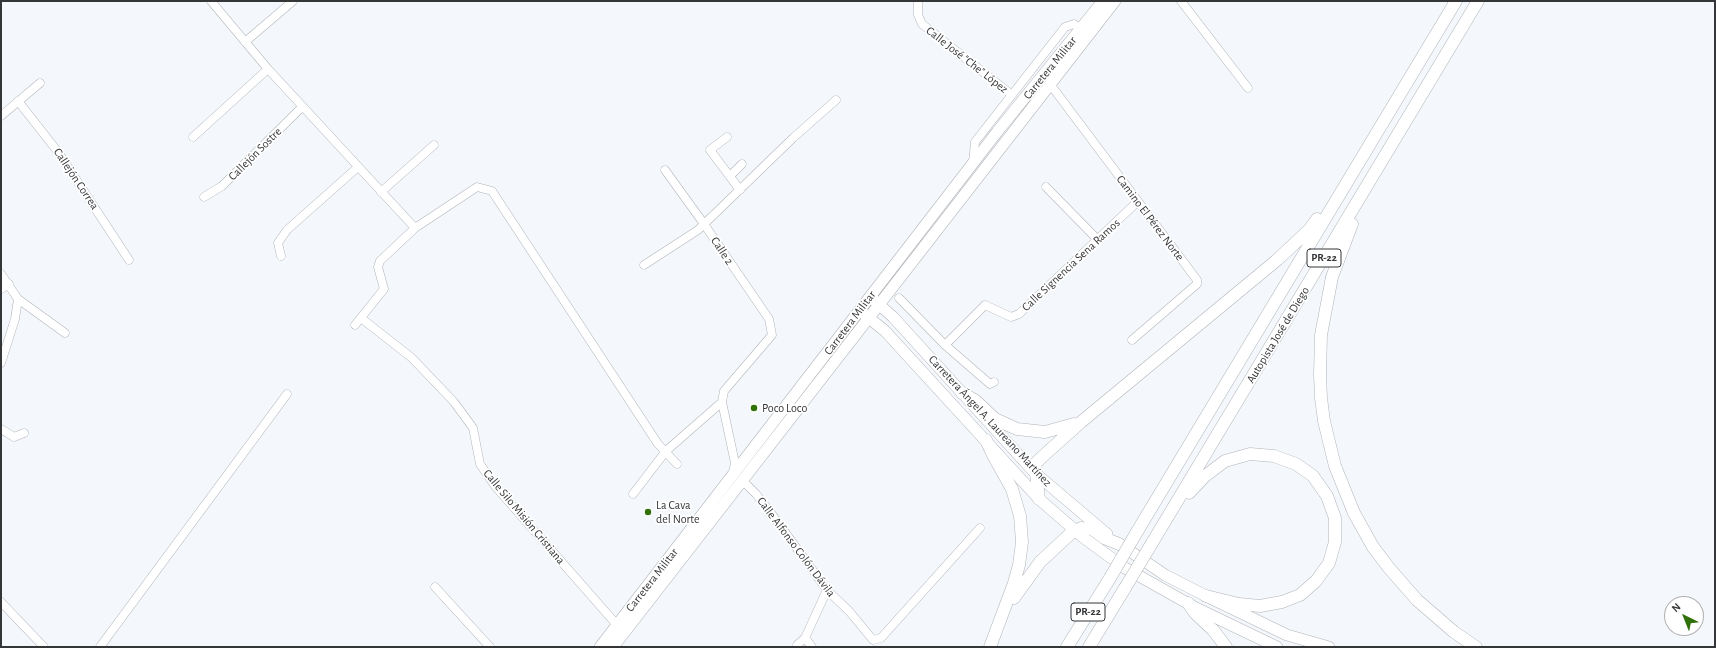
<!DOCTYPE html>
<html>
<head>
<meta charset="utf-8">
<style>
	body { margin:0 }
	#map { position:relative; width:1716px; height:648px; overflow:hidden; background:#f4f8fd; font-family:"Alegreya Sans",sans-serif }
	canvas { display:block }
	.frame { position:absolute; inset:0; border:2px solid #353638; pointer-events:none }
	.north { position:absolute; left:1664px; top:596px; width:40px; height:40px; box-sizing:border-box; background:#fff; border:1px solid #aeafaf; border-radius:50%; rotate:317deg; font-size:11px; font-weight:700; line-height:16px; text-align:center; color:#353638 }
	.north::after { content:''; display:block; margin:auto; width:14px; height:18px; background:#307109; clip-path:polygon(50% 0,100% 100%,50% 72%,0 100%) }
</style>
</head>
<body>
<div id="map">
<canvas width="1716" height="648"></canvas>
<div class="frame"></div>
<div class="north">N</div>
</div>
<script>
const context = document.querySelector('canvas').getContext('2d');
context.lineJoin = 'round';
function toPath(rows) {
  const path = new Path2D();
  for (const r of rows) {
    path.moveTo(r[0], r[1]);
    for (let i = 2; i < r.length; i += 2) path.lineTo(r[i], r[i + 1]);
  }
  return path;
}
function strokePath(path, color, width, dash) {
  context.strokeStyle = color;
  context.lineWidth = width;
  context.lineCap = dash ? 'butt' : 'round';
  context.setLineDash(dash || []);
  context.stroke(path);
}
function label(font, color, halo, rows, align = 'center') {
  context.font = font + ' "Alegreya Sans",sans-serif';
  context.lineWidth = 3.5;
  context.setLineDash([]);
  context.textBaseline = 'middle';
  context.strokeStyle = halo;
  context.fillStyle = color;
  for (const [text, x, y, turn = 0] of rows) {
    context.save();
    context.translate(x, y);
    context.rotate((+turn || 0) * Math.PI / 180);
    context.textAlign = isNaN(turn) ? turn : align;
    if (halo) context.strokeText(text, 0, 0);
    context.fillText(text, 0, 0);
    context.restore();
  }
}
const minor = toPath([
	[211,1,268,69,415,228],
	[918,1,918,15,922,24,1012,95],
	[1181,1,1248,88],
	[245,42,293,1],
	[1050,84,1197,280,1197,284,1132,340],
	[18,101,58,152,129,260],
	[1,116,40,83],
	[193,137,268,69],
	[727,137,710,150,740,190],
	[973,163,975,142,1065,27,1074,24,1081,30],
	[730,176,742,164],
	[1046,187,1098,240],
	[381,192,434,145],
	[204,197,222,186,302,107],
	[281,256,278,243,287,230,358,167],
	[644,265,698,230,793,138,836,100],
	[1,274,18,299,15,319,1,363],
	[1,289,9,284],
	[899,298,945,345,990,384,994,382],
	[18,299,65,333],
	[361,318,412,358,454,402,473,428,480,464,495,486,617,625],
	[355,325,384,289,378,267,380,261,415,228,477,187,492,191,658,444,677,464],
	[945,345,985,305,1011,317,1019,314,1137,202],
	[722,402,735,463,733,473],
	[1,429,14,437,24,433],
	[742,480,756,494,771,513,827,590,849,611,873,640,881,638,980,528],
	[633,494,666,451,722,402,724,391,772,335,769,319,704,224,665,170],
	[435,587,490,647],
	[1,602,44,647],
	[805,638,812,647],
	[797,645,805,638,827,590],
	[100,647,287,394]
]);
const major = toPath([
	[874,300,893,317,1035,473,1107,534],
	[863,313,885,331,1039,499,1084,538,1125,568,1196,608,1277,647],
	[1121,545,1165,575,1206,596,1287,635,1329,647],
	[600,647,997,132,1103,1],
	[613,647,1115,1]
]);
const highway = toPath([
	[1352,224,1332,277,1321,335,1320,375,1321,398,1324,421,1335,466,1354,513,1373,547,1389,568,1417,600,1454,632,1476,647],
	[962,393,976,401,995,419,1017,429,1045,432,1074,424],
	[986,440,993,455,1012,489,1020,516,1022,542,1019,565,1014,583,990,647],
	[1189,493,1205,476,1225,461,1250,454,1274,456,1296,464,1313,476,1327,496,1335,518,1335,542,1329,563,1316,581,1300,595,1282,602,1260,606,1239,604,1206,596],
	[1039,499,1035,464,1042,457,1081,422,1277,260,1309,230,1317,219],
	[1138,530,1456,1],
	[1152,543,1478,1],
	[1014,598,1040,562,1070,534,1081,528,1092,529,1104,538,1119,544],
	[1188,603,1195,613,1213,630,1226,647],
	[1067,647,1110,578],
	[1089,647,1125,588]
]);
const highwayBridge = toPath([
	[1110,578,1138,530],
	[1125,588,1152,543]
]);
const markers = [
	[754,408,4,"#307109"],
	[648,512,4,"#307109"]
];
const shields = [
	[1324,258,34],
	[1088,612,34]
];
const shieldNames = [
	["PR-22",1324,258],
	["PR-22",1088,612]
];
const streetNames = [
	["Calle José \"Che\" López",967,60,38],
	["Carretera Militar",1050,68,-51],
	["Callejón Sostre",255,154,-45],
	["Callejón Correa",76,179,56],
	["Camino El Pérez Norte",1150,218,53],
	["Calle 2",722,251,56],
	["Calle Signencia Sena Ramos",1071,265,-43],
	["Carretera Militar",850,323,-53],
	["Autopista José de Diego",1278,335,-59],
	["Carretera Ángel A. Laureano Martínez",990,421,47],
	["Calle Silo Misión Cristiana",524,517,50],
	["Calle Alfonso Colón Dávila",796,547,53],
	["Carretera Militar",652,580,-52]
];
const poiNames = [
	["Poco Loco",762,408],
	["La Cava",656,505],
	["del Norte",656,519]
];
strokePath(minor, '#b0b3b8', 9);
strokePath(major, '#b0b3b8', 12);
strokePath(highway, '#b0b3b8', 13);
strokePath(minor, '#fff', 8);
strokePath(major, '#fff', 11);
strokePath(highway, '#fff', 12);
strokePath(highwayBridge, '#b0b3b8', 13, []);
strokePath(highwayBridge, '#fff', 12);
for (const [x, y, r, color] of markers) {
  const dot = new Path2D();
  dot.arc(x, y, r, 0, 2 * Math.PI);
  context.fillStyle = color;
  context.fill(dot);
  strokePath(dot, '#fff', 1.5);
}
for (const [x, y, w] of shields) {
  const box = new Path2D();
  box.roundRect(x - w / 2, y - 9, w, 18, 3);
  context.fillStyle = '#fff';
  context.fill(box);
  strokePath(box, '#353638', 1);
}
label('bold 11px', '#353638', null, shieldNames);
label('12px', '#353638', '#fff', streetNames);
label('12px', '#353638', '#fff', poiNames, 'left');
</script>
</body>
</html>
